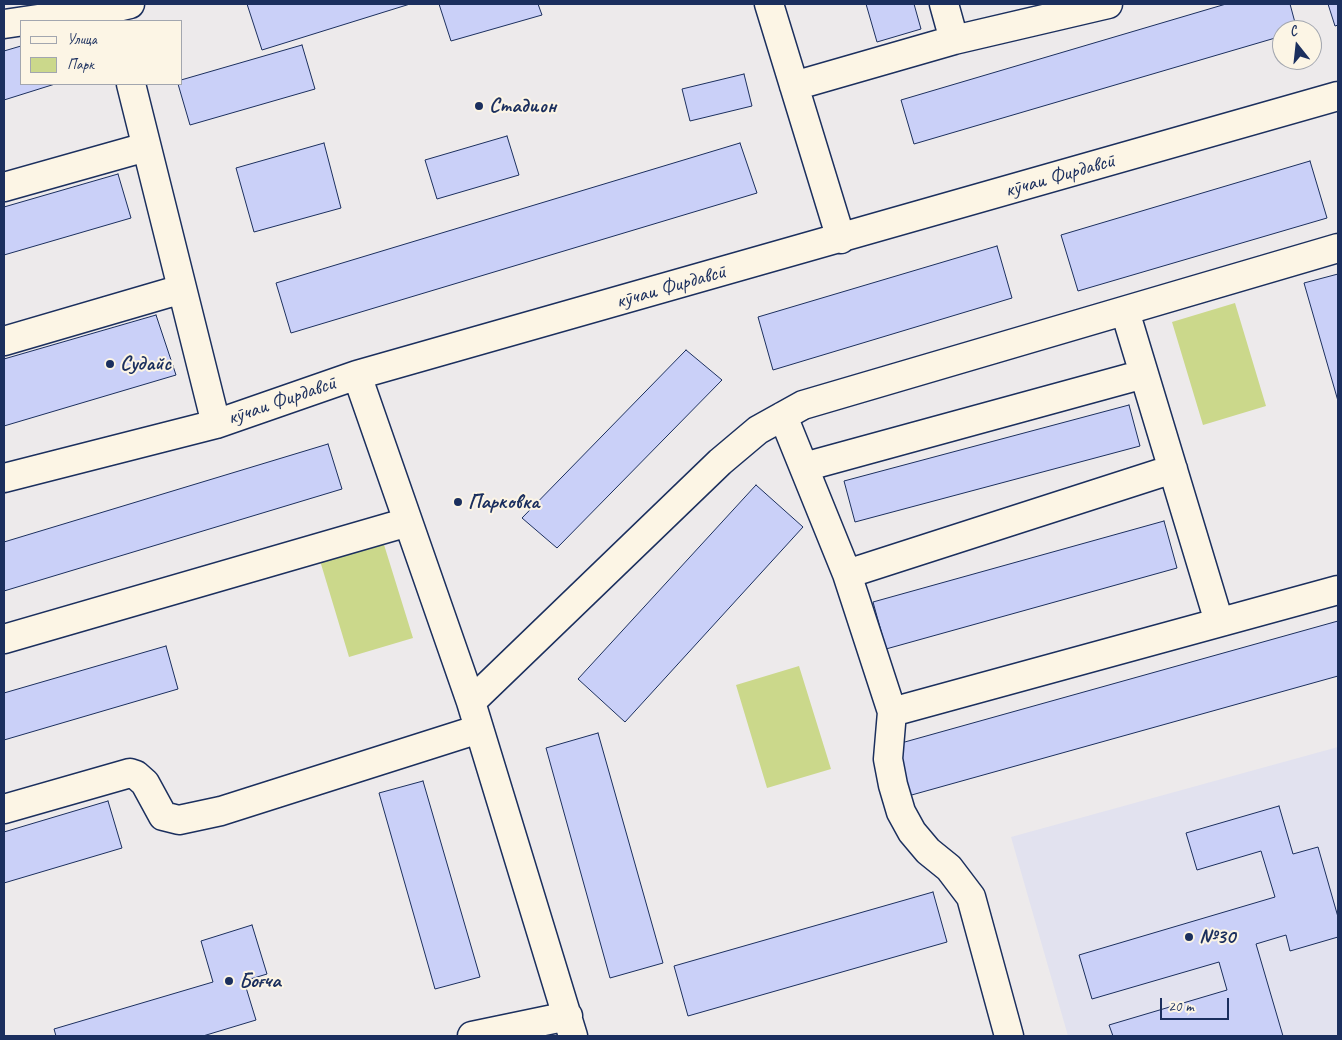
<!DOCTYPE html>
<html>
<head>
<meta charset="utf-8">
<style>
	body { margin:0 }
	#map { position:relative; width:1342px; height:1040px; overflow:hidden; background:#edeaeb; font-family:Caveat,sans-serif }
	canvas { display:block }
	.frame { position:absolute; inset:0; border:5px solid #1b2f5e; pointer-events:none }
	.legend { position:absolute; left:20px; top:20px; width:162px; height:65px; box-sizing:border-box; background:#fcf5e5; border:1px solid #a2a6af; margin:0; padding:6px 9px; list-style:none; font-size:15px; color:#1b2f5e }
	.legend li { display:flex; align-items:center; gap:10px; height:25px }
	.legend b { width:25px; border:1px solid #a2a6af }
	.north { position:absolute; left:1272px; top:20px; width:50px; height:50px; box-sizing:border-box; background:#fcf5e5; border:1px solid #a2a6af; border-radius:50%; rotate:344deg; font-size:14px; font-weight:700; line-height:20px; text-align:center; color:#1b2f5e }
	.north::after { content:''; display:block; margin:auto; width:18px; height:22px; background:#1b2f5e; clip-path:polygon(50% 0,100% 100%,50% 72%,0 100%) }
	.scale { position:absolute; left:1160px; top:998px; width:69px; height:22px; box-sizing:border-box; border:2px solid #1b2f5e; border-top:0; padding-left:6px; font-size:15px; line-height:18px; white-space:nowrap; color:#1b2f5e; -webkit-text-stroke:4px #fcf5e5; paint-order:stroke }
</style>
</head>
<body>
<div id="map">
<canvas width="1342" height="1040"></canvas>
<div class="frame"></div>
<ul class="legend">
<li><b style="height:6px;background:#fcf5e5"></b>Улица</li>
<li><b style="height:14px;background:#cbd88b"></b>Парк</li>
</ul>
<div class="north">С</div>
<div class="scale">20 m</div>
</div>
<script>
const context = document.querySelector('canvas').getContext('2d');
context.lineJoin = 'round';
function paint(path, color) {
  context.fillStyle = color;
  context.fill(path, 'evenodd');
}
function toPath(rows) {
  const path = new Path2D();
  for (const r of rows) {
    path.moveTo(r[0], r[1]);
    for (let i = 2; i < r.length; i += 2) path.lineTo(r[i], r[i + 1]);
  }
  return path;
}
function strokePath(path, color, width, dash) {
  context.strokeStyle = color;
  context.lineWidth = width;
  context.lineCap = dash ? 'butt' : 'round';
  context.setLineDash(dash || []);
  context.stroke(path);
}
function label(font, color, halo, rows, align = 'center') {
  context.font = font + ' Caveat,sans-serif';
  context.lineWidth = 4;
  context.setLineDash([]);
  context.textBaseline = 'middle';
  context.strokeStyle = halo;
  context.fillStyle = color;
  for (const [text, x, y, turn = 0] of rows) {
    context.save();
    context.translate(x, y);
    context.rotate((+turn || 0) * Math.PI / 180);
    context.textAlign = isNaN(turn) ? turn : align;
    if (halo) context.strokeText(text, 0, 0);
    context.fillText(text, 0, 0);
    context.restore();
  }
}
const built = toPath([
	[1338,747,1338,1036,1068,1036,1011,837]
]);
const green = toPath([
	[1235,303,1266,406,1203,425,1172,322],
	[381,535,413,638,349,657,318,554],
	[799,666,831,769,767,788,736,685]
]);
const building = toPath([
	[247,4,410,4,262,50,247,4],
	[439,4,538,4,542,15,451,41,439,4],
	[866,4,914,4,921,29,877,42,866,4],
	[1226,4,1290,4,1297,30,1282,30,1282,36,914,144,901,100,1226,4],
	[1328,4,1338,4,1338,25,1335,26,1328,4],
	[302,45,315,89,190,125,178,84,181,84,181,80,302,45],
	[21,46,21,84,55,84,4,100,4,51,21,46],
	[744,74,752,106,690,121,682,89,744,74],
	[507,136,519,175,437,199,425,160,507,136],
	[324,143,341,208,254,232,236,168,324,143],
	[740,143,757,193,291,333,276,283,740,143],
	[1310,161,1327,218,1078,291,1061,235,1310,161],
	[118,174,131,218,4,255,4,207,118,174],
	[997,246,1012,298,773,370,758,317,997,246],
	[1338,274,1338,401,1304,283,1338,274],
	[156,315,176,375,4,426,4,359,156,315],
	[686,350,722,380,557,548,522,518,686,350],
	[1129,405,1140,446,855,522,844,481,1129,405],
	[328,444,342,489,4,591,4,542,328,444],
	[756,485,803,527,625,722,578,679,756,485],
	[1164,521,1177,568,886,649,873,602,1164,521],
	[1338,621,1338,676,908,796,894,745,1338,621],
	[166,646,178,689,4,740,4,693,166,646],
	[598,733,663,963,610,978,546,748,598,733],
	[423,781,480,977,435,989,379,793,423,781],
	[108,801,122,848,4,883,4,832,108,801],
	[1279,806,1293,854,1318,847,1338,917,1338,937,1290,951,1286,935,1256,944,1283,1036,1113,1036,1109,1025,1227,990,1219,962,1092,999,1079,955,1275,897,1261,851,1197,870,1186,833,1279,806],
	[933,892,947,942,688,1016,674,966,933,892],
	[252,925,267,974,244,981,256,1020,203,1036,56,1036,54,1029,213,982,201,941,252,925]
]);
const minor = toPath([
	[769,4,841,239],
	[4,24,113,8,130,4],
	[954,40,1108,4],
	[131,84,216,424],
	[794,86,954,40,944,4],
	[4,187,146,147],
	[1125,311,1219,622],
	[4,341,182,289],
	[357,375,471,702,573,1036],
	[783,416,847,574,892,712,888,759,893,785,901,812,912,832,928,851,949,868,971,897,1009,1036],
	[804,467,1144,374],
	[4,478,216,424,357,375,1338,96],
	[847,574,1173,469],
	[4,639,408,522],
	[471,702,720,462,758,430,803,405,1338,248],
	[892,712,1338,590],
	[4,809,130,773,136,775,145,783,163,816,179,820,221,811,479,729],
	[472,1036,568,1016]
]);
const markers = [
	[479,106,5,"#1b2f5e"],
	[110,364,5,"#1b2f5e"],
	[458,502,5,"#1b2f5e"],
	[1189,937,5,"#1b2f5e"],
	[229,981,5,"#1b2f5e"]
];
const poiNames = [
	["Стадион",489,106],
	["Судайс",120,364],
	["Парковка",468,502],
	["№30",1199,937],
	["Боғча",239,981]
];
const streetNames = [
	["кӯчаи Фирдавсӣ",1060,176,-16],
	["кӯчаи Фирдавсӣ",671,287,-16],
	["кӯчаи Фирдавсӣ",282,401,-19]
];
paint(built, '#e2e2ef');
paint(green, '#cbd88b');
paint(building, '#cad0f8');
strokePath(building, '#1b2f5e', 1);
strokePath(minor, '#1b2f5e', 31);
strokePath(minor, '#fcf5e5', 28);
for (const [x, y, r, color] of markers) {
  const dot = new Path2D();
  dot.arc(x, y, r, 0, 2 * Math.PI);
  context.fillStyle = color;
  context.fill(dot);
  strokePath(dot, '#fcf5e5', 2);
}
label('bold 21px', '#1b2f5e', '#fcf5e5', poiNames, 'left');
label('21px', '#1b2f5e', '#fcf5e5', streetNames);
</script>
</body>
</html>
